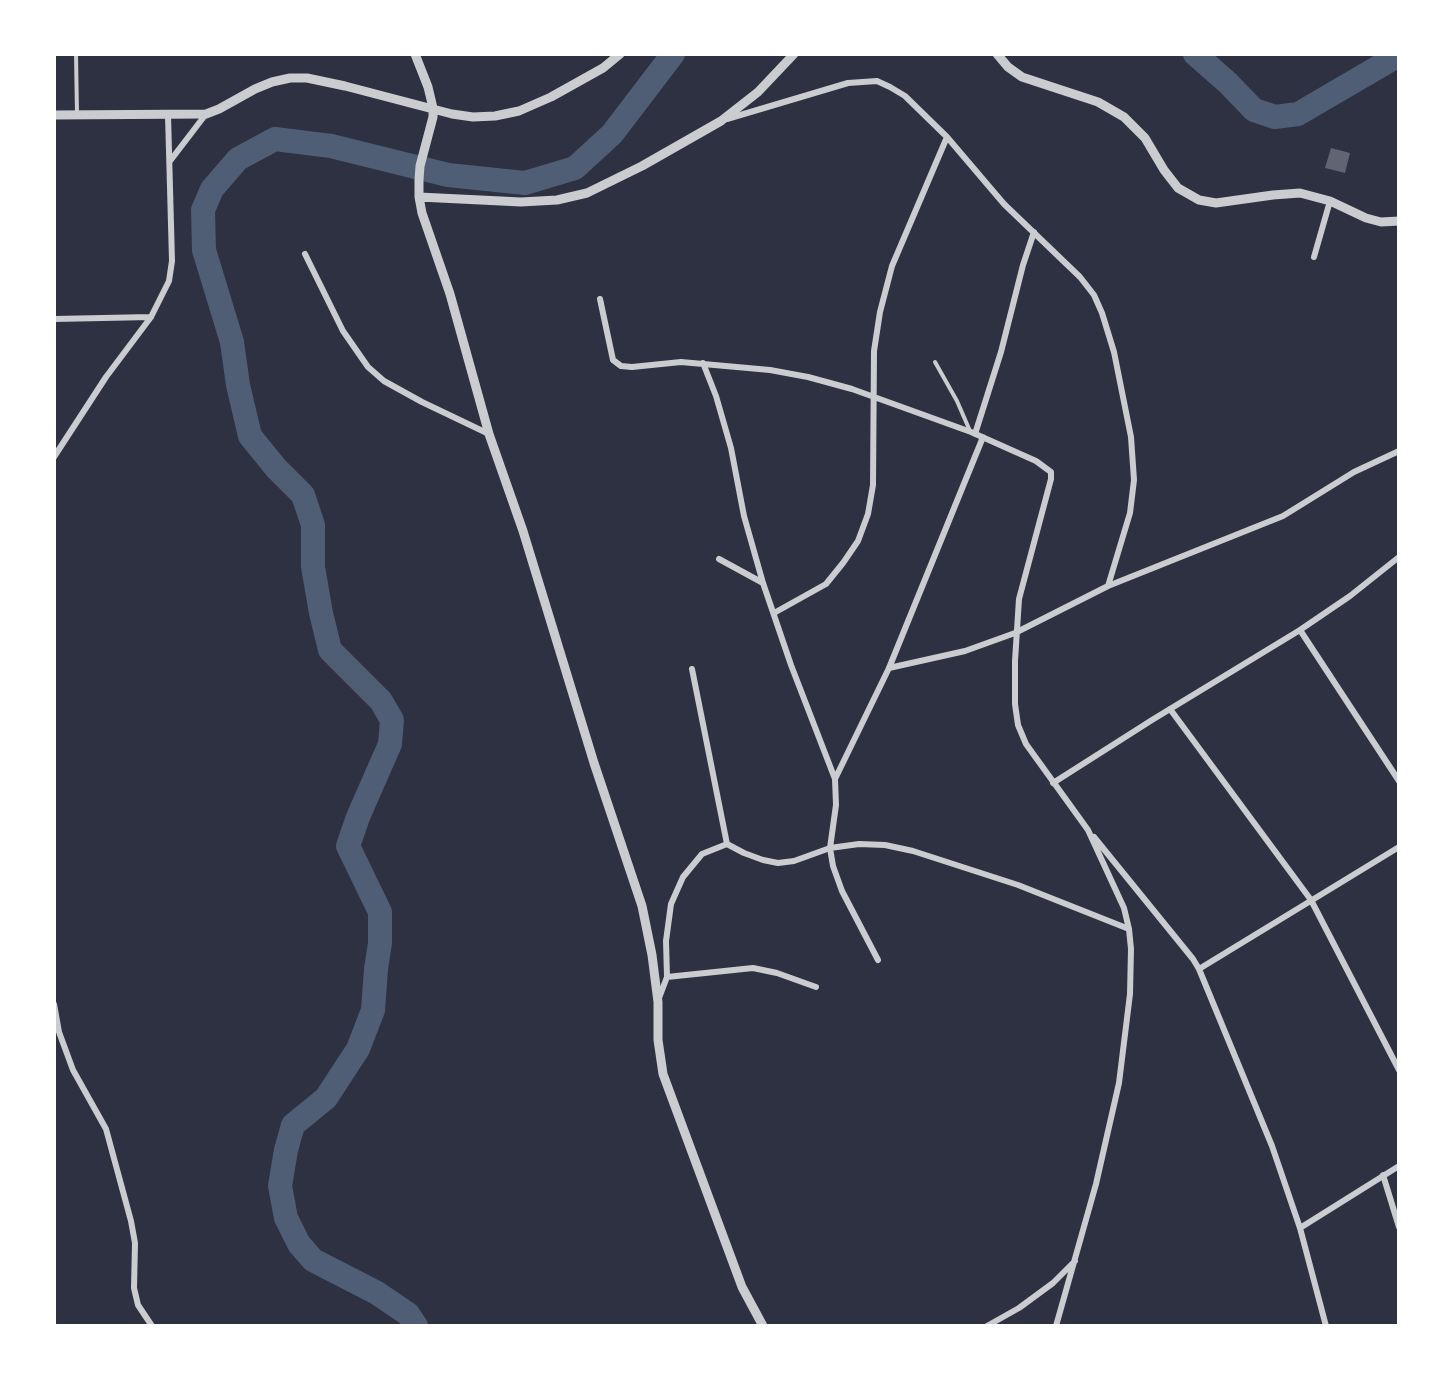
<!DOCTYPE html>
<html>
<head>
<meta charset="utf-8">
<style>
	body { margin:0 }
	#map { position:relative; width:1453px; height:1380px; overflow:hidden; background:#2d3142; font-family:"IBM Plex Sans",sans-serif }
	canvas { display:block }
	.frame { position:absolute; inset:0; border:56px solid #fff; pointer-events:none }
</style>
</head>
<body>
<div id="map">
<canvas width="1453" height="1380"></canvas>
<div class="frame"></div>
</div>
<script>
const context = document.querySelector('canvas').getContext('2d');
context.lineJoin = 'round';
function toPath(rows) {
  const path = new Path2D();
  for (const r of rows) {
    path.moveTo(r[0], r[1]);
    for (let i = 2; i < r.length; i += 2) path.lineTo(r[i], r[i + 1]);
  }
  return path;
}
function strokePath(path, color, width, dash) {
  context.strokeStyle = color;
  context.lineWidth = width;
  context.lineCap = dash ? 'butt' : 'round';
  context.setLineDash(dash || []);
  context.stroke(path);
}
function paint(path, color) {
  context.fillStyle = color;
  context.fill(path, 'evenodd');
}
const river = toPath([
	[1195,54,1228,83,1254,110,1275,117,1298,114,1399,55],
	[416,1326,408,1314,377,1293,313,1260,299,1244,286,1218,280,1186,286,1150,293,1125,326,1098,358,1049,373,1010,376,969,380,943,380,912,348,846,358,817,390,744,392,720,381,701,330,650,321,613,313,567,313,525,303,495,276,468,250,436,238,385,232,342,204,250,203,210,212,189,238,159,275,139,331,146,448,175,525,183,575,168,612,134,673,54]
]);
const building = toPath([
	[1331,148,1350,153,1345,173,1325,168]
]);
const service = toPath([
	[76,54,77,114],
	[935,362,957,401,970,431]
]);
const minor = toPath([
	[727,119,848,83,877,81,890,87,905,96,947,137,1004,204,1080,277,1094,295,1102,313,1114,352,1131,437,1134,480,1130,513,1108,586],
	[170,161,206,114],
	[305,254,343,331,368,367,384,381,422,402,489,434],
	[1314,257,1330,201],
	[600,299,613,360,621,366,632,367,681,362,770,370,808,377,852,389,971,432,1036,461,1051,472,1051,479,1019,599,1015,661,1015,704,1018,725,1026,744,1088,830,1124,908,1129,929,1131,949,1130,994,1119,1083,1096,1184,1056,1326],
	[54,319,151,317],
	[703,363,716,396,731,448,744,516,763,583,791,665,835,779],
	[975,434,1001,352,1023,265,1034,232],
	[54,457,106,377,151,317,169,281,172,261,168,115],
	[719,559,763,583],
	[774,613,826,584,843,563,858,541,868,514,873,485,874,351,880,312,892,266,947,137],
	[1300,630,1399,781],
	[889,668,965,651,1015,633,1108,586,1283,516,1354,472,1399,451],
	[692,669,727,844],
	[1170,709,1311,900,1399,1070],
	[1053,783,1152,720,1300,630,1350,596,1399,557],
	[1094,837,1193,959,1199,969,1272,1146,1300,1228,1326,1326],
	[878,960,842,891,833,866,830,848,836,805,835,779,889,668,983,437],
	[1199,969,1399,847],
	[667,977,753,968,777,973,816,987],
	[659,998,667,977,666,941,671,904,683,877,702,854,727,844,744,853,763,860,778,863,794,861,830,848,859,844,885,845,913,851,1018,885,1129,929],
	[54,1004,59,1032,73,1070,106,1129,131,1221,135,1243,134,1288,138,1305,152,1326],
	[1383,1175,1399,1227],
	[1300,1228,1399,1166],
	[987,1326,1019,1308,1053,1283,1075,1261]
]);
const tertiary = toPath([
	[415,54,428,87,433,108,433,117,420,166,419,180,419,197,422,213,450,294,489,434,523,531,594,763,642,906,652,955,658,1002,658,1040,663,1074,742,1287,763,1326],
	[997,54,1008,67,1022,77,1098,102,1124,117,1145,138,1164,170,1178,188,1199,200,1216,203,1273,195,1300,193,1330,201,1366,218,1381,222,1399,221],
	[54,115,206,114,219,109,255,89,272,82,290,78,307,78,345,86,452,114,473,117,495,116,519,111,551,97,603,68,620,54],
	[419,197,521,202,557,200,587,193,642,166,721,121,758,92,794,54]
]);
strokePath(river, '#4f5d75', 24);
paint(building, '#626471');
strokePath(service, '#caccd0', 4);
strokePath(minor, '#caccd0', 6);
strokePath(tertiary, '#caccd0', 9);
</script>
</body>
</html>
